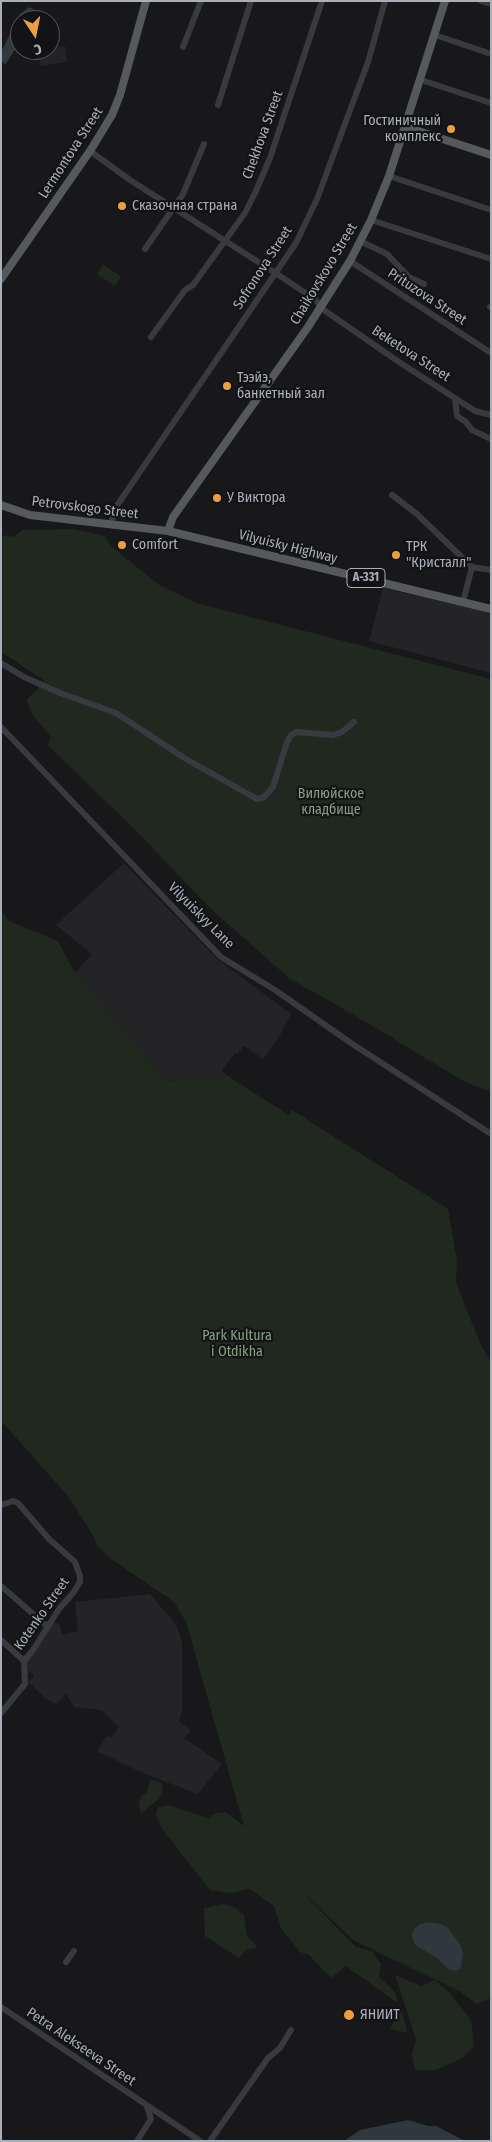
<!DOCTYPE html>
<html>
<head>
<meta charset="utf-8">
<style>
	body { margin:0 }
	#map { position:relative; width:492px; height:2142px; overflow:hidden; background:#18181a; font-family:"Fira Sans Condensed",sans-serif }
	canvas { display:block }
	.frame { position:absolute; inset:0; border:2px solid #aab0b9; pointer-events:none }
	.north { position:absolute; left:10px; top:10px; width:50px; height:50px; box-sizing:border-box; background:#131315; border:1px solid #4f5257; border-radius:50%; rotate:169deg; font-size:14px; font-weight:700; line-height:20px; text-align:center; color:#aab0b9 }
	.north::after { content:''; display:block; margin:auto; width:18px; height:22px; background:#ec9f3e; clip-path:polygon(50% 0,100% 100%,50% 72%,0 100%) }
</style>
</head>
<body>
<div id="map">
<canvas width="492" height="2142"></canvas>
<div class="frame"></div>
<div class="north">С</div>
</div>
<script>
const context = document.querySelector('canvas').getContext('2d');
context.lineJoin = 'round';
function paint(path, color) {
  context.fillStyle = color;
  context.fill(path, 'evenodd');
}
function toPath(rows) {
  const path = new Path2D();
  for (const r of rows) {
    path.moveTo(r[0], r[1]);
    for (let i = 2; i < r.length; i += 2) path.lineTo(r[i], r[i + 1]);
  }
  return path;
}
function strokePath(path, color, width, dash) {
  context.strokeStyle = color;
  context.lineWidth = width;
  context.lineCap = dash ? 'butt' : 'round';
  context.setLineDash(dash || []);
  context.stroke(path);
}
function label(font, color, halo, rows, align = 'center') {
  context.font = font + ' "Fira Sans Condensed",sans-serif';
  context.lineWidth = 4.5;
  context.setLineDash([]);
  context.textBaseline = 'middle';
  context.strokeStyle = halo;
  context.fillStyle = color;
  for (const [text, x, y, turn = 0] of rows) {
    context.save();
    context.translate(x, y);
    context.rotate((+turn || 0) * Math.PI / 180);
    context.textAlign = isNaN(turn) ? turn : align;
    if (halo) context.strokeText(text, 0, 0);
    context.fillText(text, 0, 0);
    context.restore();
  }
}
const built = toPath([
	[65,46,67,62,40,66,39,50,50,50,50,48],
	[383,588,491,613,491,673,369,641],
	[124,863,216,958,291,1014,279,1037,263,1059,244,1046,238,1053,235,1053,222,1070,226,1075,167,1081,75,973,92,954,56,925],
	[150,1594,177,1626,182,1643,182,1712,179,1722,191,1730,184,1738,222,1764,198,1794,143,1773,97,1751,107,1736,111,1738,119,1727,102,1710,74,1707,66,1694,56,1704,46,1699,28,1682,34,1676,30,1670,27,1675,27,1662,53,1622,60,1624,62,1634,78,1631,75,1602]
]);
const green = toPath([
	[103,264,121,277,115,286,97,274],
	[74,529,105,536,111,546,159,585,196,603,491,679,491,1092,465,1082,361,1019,289,978,211,909,141,836,48,745,51,737,32,714,27,700,45,681,1,652,1,537,7,535,14,537,22,530],
	[1,911,9,921,58,941,75,973,167,1081,226,1075,289,1115,292,1110,448,1209,457,1261,456,1283,480,1343,491,1362,491,1998,476,2004,461,1992,353,1940,299,1889,356,1947,372,1951,381,1964,379,1977,394,1991,399,2004,346,1966,331,1978,309,1955,300,1952,281,1928,274,1906,250,1889,230,1893,210,1890,162,1829,156,1815,158,1807,168,1805,208,1818,217,1813,226,1812,244,1826,186,1622,174,1602,110,1558,97,1545,94,1537,68,1496,1,1421],
	[150,1780,160,1782,163,1784,162,1793,158,1800,145,1810,143,1813,140,1811,139,1804,141,1796,147,1792],
	[223,1904,234,1907,244,1915,247,1936,255,1943,256,1948,246,1950,239,1958,205,1936,204,1908],
	[395,1975,421,1986,435,1980,450,1993,471,2020,474,2046,463,2058,436,2070,415,2070,412,2055,416,2039],
	[401,2009,408,2033,390,2029]
]);
const water = toPath([
	[29,7,35,10,35,20,20,20,20,42,5,65,3,62,1,63,1,52,20,14],
	[428,1922,440,1924,448,1928,460,1944,463,1953,461,1968,456,1971,450,1970,434,1956,416,1946,413,1940,412,1934,415,1928,420,1924],
	[408,2120,428,2126,436,2126,465,2141,344,2141,360,2130]
]);
const minor = toPath([
	[481,1,491,4],
	[435,35,491,54],
	[183,47,201,1],
	[421,80,491,103],
	[218,105,251,1],
	[90,151,130,180,277,274,316,300,321,308,399,362,475,411,491,415],
	[389,176,491,210],
	[371,220,491,259],
	[360,241,387,254,409,277,424,284],
	[145,249,183,194,204,144],
	[350,261,491,353],
	[490,307,491,307],
	[151,337,185,290,193,285,245,213,255,193,270,158,322,1],
	[455,398,457,416,466,422,472,430,491,439],
	[392,495,417,514,472,567,463,602],
	[111,523,116,507,296,243,317,199,368,62,385,1],
	[472,567,491,570],
	[1,663,24,677,60,693,116,713,186,759,257,799,264,797,273,787,287,742,291,735,297,732,333,735,342,732,354,722],
	[1,727,221,957,275,990,351,1043,491,1134],
	[1,1505,13,1501,18,1503,49,1539,75,1562,80,1576,80,1582,73,1593,59,1609,33,1650,24,1661,25,1684,1,1713],
	[1,1586,48,1627],
	[1,1640,24,1661],
	[66,1962,74,1951],
	[1,2007,200,2141],
	[137,2141,151,2119,147,2107],
	[210,2141,268,2058,280,2048,291,2030]
]);
const major = toPath([
	[406,127,491,155],
	[1,279,90,151,112,115,120,95,146,1],
	[1,505,30,515,168,531,491,609],
	[168,531,173,517,308,327,350,261,371,220,389,176,445,1]
]);
const markers = [
	[451,129,5,"#ec9f3e"],
	[122,206,5,"#ec9f3e"],
	[227,386,5,"#ec9f3e"],
	[217,498,5,"#ec9f3e"],
	[122,545,5,"#ec9f3e"],
	[396,555,5,"#ec9f3e"],
	[349,2015,6,"#ec9f3e"]
];
const shields = [
	[366,578,38]
];
const shieldNames = [
	["А-331",366,578]
];
const poiNames = [
	["Гостиничный",441,121,"right"],
	["комплекс",441,137,"right"],
	["Сказочная страна",132,206],
	["Тээйэ,",237,378],
	["банкетный зал",237,394],
	["У Виктора",227,498],
	["Comfort",132,545],
	["ТРК",406,547],
	["\"Кристалл\"",406,563],
	["ЯНИИТ",360,2015]
];
const streetNames = [
	["Chekhova Street",263,135,-70],
	["Lermontova Street",71,153,-57],
	["Sofronova Street",263,268,-57],
	["Chaikovskovo Street",324,274,-59],
	["Prituzova Street",427,297,33],
	["Beketova Street",411,354,33],
	["Petrovskogo Street",85,508,7],
	["Vilyuisky Highway",288,547,14],
	["Vilyuiskyy Lane",201,916,45],
	["Kotenko Street",42,1614,-55],
	["Petra Alekseeva Street",81,2047,34]
];
const parkNames = [
	["Вилюйское",331,794],
	["кладбище",331,810],
	["Park Kultura",237,1336],
	["i Otdikha",237,1352]
];
paint(built, '#242427');
paint(green, '#202820');
paint(water, '#2e383d');
strokePath(minor, '#393a3f', 6);
strokePath(major, '#55585d', 8);
for (const [x, y, r, color] of markers) {
  const dot = new Path2D();
  dot.arc(x, y, r, 0, 2 * Math.PI);
  context.fillStyle = color;
  context.fill(dot);
  strokePath(dot, '#131315', 2);
}
for (const [x, y, w] of shields) {
  const box = new Path2D();
  box.roundRect(x - w / 2, y - 9.5, w, 19, 4);
  context.fillStyle = '#131315';
  context.fill(box);
  strokePath(box, '#aab0b9', 1);
}
label('bold 12px', '#aab0b9', null, shieldNames);
label('14px', '#aab0b9', '#131315', poiNames, 'left');
label('14px', '#aab0b9', '#131315', streetNames);
label('14px', '#84a382', '#131315', parkNames);
</script>
</body>
</html>
